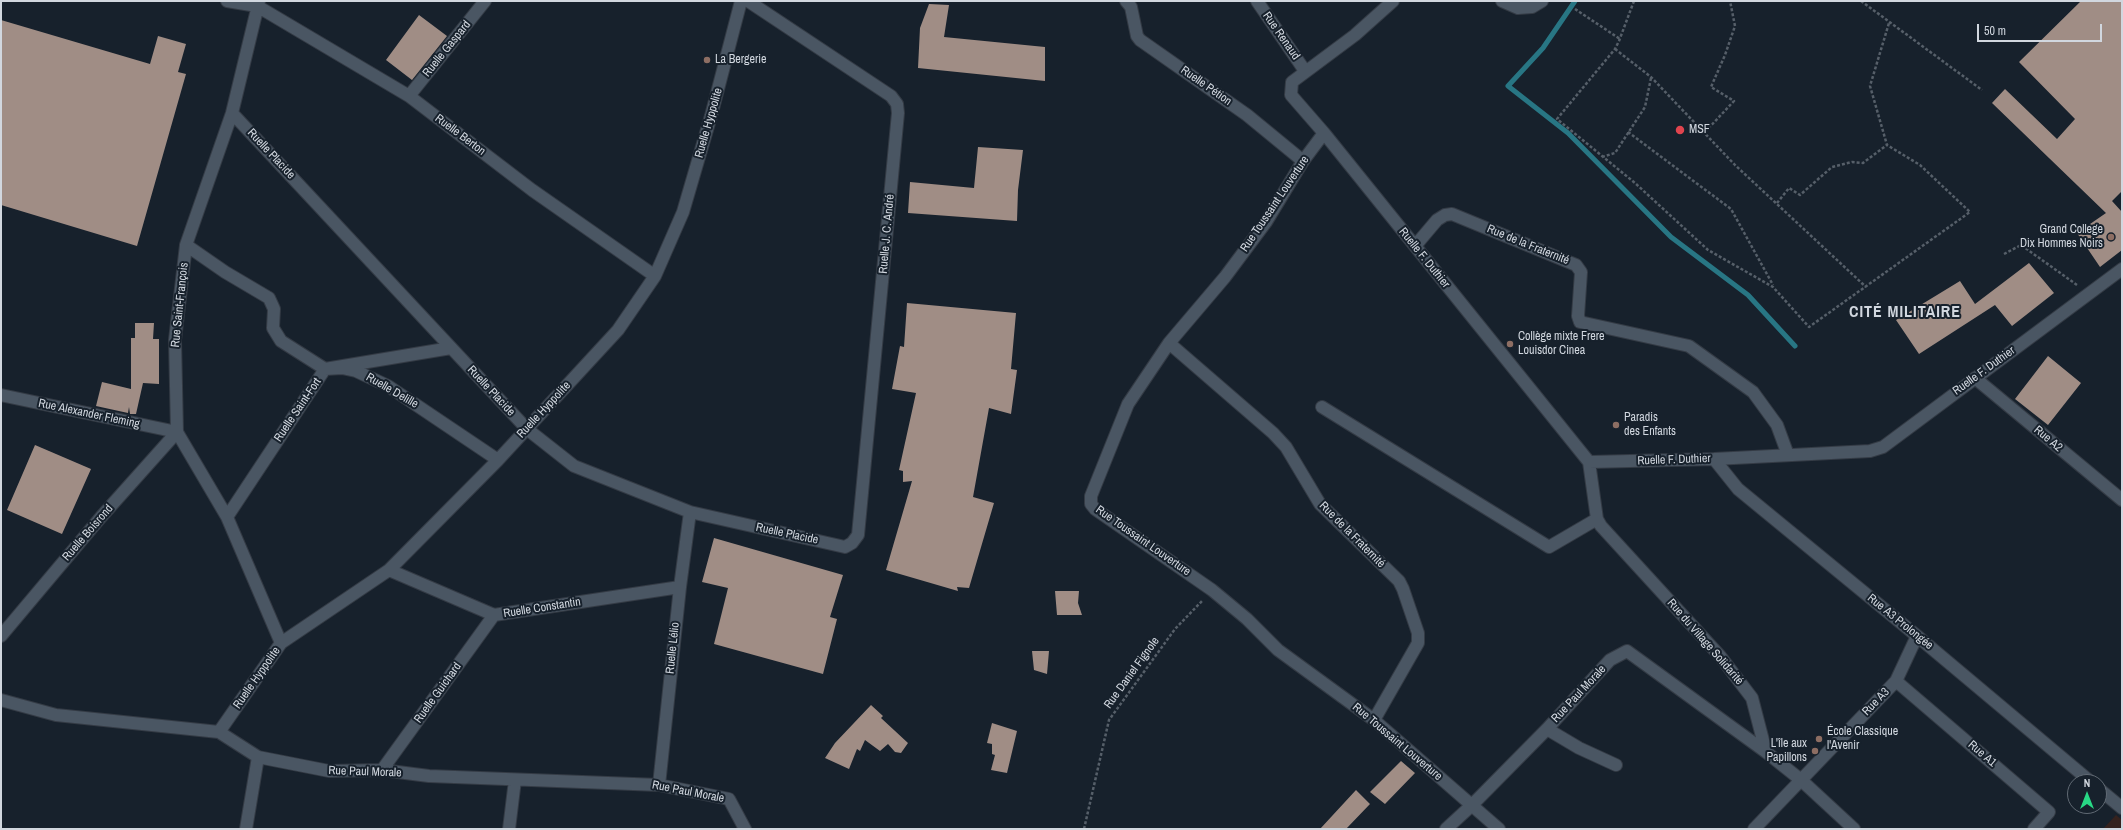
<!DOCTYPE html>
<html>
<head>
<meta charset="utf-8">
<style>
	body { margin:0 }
	#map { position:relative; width:2123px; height:830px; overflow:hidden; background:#17212c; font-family:"Archivo Narrow",sans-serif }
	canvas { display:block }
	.frame { position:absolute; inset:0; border:2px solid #d1d7df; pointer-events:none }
	.north { position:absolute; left:2067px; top:774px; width:40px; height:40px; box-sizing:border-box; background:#17212c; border:1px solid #616a74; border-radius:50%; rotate:0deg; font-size:11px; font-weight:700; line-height:16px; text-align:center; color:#d1d7df }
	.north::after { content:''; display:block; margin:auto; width:14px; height:18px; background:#28d885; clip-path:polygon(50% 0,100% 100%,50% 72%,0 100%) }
	.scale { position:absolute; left:1977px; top:24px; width:125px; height:18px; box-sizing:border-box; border:2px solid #d1d7df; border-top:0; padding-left:5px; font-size:12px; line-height:14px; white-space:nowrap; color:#d1d7df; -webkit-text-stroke:3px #17212c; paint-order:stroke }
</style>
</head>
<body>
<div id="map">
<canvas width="2123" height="830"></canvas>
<div class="frame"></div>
<div class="north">N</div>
<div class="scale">50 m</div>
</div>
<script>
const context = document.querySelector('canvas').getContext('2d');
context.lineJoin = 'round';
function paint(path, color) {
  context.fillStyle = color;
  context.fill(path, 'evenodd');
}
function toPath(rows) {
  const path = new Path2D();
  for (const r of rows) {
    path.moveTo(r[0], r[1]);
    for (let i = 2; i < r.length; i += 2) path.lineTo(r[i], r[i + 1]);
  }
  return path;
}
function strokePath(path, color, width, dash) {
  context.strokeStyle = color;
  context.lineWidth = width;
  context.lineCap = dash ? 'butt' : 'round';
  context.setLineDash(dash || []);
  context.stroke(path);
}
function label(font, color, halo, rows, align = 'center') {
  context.font = font + ' "Archivo Narrow",sans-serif';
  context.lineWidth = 4;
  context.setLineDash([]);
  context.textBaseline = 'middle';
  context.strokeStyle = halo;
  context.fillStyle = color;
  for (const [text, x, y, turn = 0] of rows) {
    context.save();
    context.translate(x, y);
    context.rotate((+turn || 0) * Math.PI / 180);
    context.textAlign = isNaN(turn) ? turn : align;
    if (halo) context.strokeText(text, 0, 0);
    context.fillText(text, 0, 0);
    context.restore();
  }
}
const medical = toPath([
	[2116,815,2122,820,2122,829,2103,829]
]);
const stream = toPath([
	[1575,1,1543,48,1508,86,1568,133,1671,237,1748,295,1795,346]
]);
const building = toPath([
	[2081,1,2122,1,2122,191,2112,201,2122,212,2122,250,2100,267,2077,233,2106,213,1992,103,2005,89,2057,139,2075,119,2019,62],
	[929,4,949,5,944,37,1045,47,1045,81,918,68,920,28],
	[419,15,447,36,412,80,386,60],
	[1,20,150,64,158,36,186,44,178,72,186,74,137,246,1,205],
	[978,147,1023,150,1018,190,1017,221,908,213,910,182,974,188],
	[2029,263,2054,293,2012,326,1995,305,1919,354,1896,320,1960,281,1975,304],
	[907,303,1016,313,1011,369,1017,370,1011,414,989,408,973,497,994,503,969,588,957,587,958,591,886,570,912,481,903,482,903,471,899,470,916,393,892,389,900,346,904,347],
	[135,323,154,323,153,339,159,339,159,384,143,383,136,414,130,414,129,407,128,413,96,406,102,382,131,389,131,338,135,338],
	[2048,356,2081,383,2048,425,2015,399],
	[35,445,91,469,62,534,7,510],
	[714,538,843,575,830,617,837,619,823,674,714,644,728,588,702,582],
	[1055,591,1079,591,1078,603,1082,615,1057,615],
	[1032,651,1049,651,1047,674,1034,670],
	[871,705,883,716,881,718,908,743,901,753,895,752,888,744,880,751,865,740,860,751,857,749,849,769,825,758,835,743],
	[992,723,1017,731,1007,773,991,770,995,755,992,754,992,744,987,743],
	[1401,761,1415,773,1385,804,1370,792],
	[1356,790,1370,804,1346,829,1320,829]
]);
const path = toPath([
	[1634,1,1619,41,1615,49,1557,119,1635,183,1708,250,1773,287,1809,327,1970,212,1920,165,1887,145,1870,86,1889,23],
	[1861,1,1982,90],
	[1575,9,1620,39],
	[1615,49,1651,77,1735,165,1866,287],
	[1628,132,1731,209,1773,285],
	[1705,132,1734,101,1711,87,1725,55,1735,26,1730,1],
	[1602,157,1615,153,1645,107,1651,78],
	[1777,203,1789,188,1800,195,1832,167,1852,162,1863,163,1887,145],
	[2004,254,2021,245,2077,285],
	[1084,829,1109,720,1175,629,1202,601]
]);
const minor = toPath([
	[227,1,257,6,409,96,532,190,655,276],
	[259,1,232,113,186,245,175,340,177,432,227,517,281,643],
	[1126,1,1131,7,1137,36,1140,40,1247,115,1303,161],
	[1257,1,1305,71],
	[1393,1,1355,35,1292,82,1291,95,1324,133,1589,462,1714,459,1870,451,1883,447,2122,269],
	[1502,1,1518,8,1532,7,1542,1],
	[409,96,485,1],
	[232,113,527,429,574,466,690,512,845,547,852,543,858,535,898,113,897,104,891,96,748,1],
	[1324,133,1303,161,1266,222,1225,277,1169,343,1128,404,1091,496,1091,504,1095,509,1212,590,1247,619,1278,650,1374,720,1499,829],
	[186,245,225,272,269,298,274,309,273,328,281,341,325,369,342,368,356,371,388,386,498,460],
	[1415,246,1437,220,1445,215,1452,214,1576,265,1581,272,1578,316,1580,322,1689,346,1753,392,1777,425,1788,455],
	[1169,343,1273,433,1286,447,1320,504,1399,581,1403,589,1418,633,1418,643,1374,720],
	[1975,378,2122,500],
	[1,395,177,432],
	[1322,407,1549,547,1597,519],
	[1714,459,1738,489,1917,636,2091,782],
	[1589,462,1597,519,1601,526,1720,656,1752,698,1766,752,1801,780,1854,829],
	[227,517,325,369,451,348],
	[389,570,494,615,680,587],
	[1,636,101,517,177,432],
	[1896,681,2049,812,2034,829],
	[1,700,56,715,219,732,258,757,329,771,382,770,429,776,659,785,729,799,745,829],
	[1547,729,1579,748,1616,765],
	[219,732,281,643,389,570,498,460,618,330,655,276,683,212,711,116,741,1],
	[382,770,494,615],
	[659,785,680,587,690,512],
	[2099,789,2122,808],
	[246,829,258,757],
	[509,829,515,780],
	[1446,829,1471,806,1547,729,1610,660,1627,651,1766,752],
	[1754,829,1896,681,1917,636]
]);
const markers = [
	[707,60,4,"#8d6e63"],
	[1680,130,5,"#e0444e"],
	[2111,237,4,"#8d6e63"],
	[1510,344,4,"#8d6e63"],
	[1616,425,4,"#8d6e63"],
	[1819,739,4,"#8d6e63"],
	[1815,751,4,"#8d6e63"]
];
const streetNames = [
	["Rue Renaud",1281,36,55],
	["Ruelle Gaspard",447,49,-51],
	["Ruelle Pétion",1206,86,35],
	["Ruelle Hyppolite",709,123,-74],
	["Ruelle Berton",460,135,37],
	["Ruelle Placide",271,154,47],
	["Rue Toussaint Louverture",1275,204,-56],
	["Ruelle J. C. André",887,234,-85],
	["Rue de la Fraternité",1528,245,22],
	["Ruelle F. Duthier",1424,258,51],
	["Rue Saint-François",180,305,-84],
	["Ruelle F. Duthier",1984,371,-36],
	["Ruelle Delille",392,391,30],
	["Ruelle Placide",491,391,47],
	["Ruelle Saint-Fort",298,410,-56],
	["Ruelle Hyppolite",544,410,-47],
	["Rue Alexander Fleming",89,414,12],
	["Rue A2",2048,439,40],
	["Ruelle F. Duthier",1674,460,-2],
	["Ruelle Boisrond",88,533,-49],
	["Ruelle Placide",787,534,12],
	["Rue de la Fraternité",1352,535,45],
	["Rue Toussaint Louverture",1143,541,35],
	["Ruelle Constantin",542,608,-9],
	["Rue A3 Prolongée",1900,622,39],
	["Rue du Village Solidarité",1705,642,49],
	["Ruelle Lélio",673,648,-84],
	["Rue Daniel Fignole",1132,673,-54],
	["Ruelle Hyppolite",257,678,-55],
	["Ruelle Guichard",438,693,-54],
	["Rue Paul Morale",1579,694,-47],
	["Rue A3",1876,702,-46],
	["Rue Toussaint Louverture",1397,742,40],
	["Rue A1",1982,754,41],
	["Rue Paul Morale",365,772,2],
	["Rue Paul Morale",688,792,11]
];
const poiNames = [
	["La Bergerie",715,60],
	["MSF",1689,130],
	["Grand College",2103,230,"right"],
	["Dix Hommes Noirs",2103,244,"right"],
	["Collège mixte Frere",1518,337],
	["Louisdor Cinea",1518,351],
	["Paradis",1624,418],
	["des Enfants",1624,432],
	["École Classique",1827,732],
	["l'Avenir",1827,746],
	["L'île aux",1807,744,"right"],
	["Papillons",1807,758,"right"]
];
const districtNames = [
	["CITÉ MILITAIRE",1905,313]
];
paint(medical, '#35221e');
strokePath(stream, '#287684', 5);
paint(building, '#a08d85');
strokePath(minor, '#343b45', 14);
strokePath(path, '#565f69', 2.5, [3, 2]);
strokePath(minor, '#4a5663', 12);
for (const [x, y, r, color] of markers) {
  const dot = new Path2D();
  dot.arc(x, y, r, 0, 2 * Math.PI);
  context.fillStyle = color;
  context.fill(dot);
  strokePath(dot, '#17212c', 1.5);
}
label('12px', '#d1d7df', '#17212c', streetNames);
label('12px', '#d1d7df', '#17212c', poiNames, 'left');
context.letterSpacing = '1px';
label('bold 16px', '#d1d7df', '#17212c', districtNames);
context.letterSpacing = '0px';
</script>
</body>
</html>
